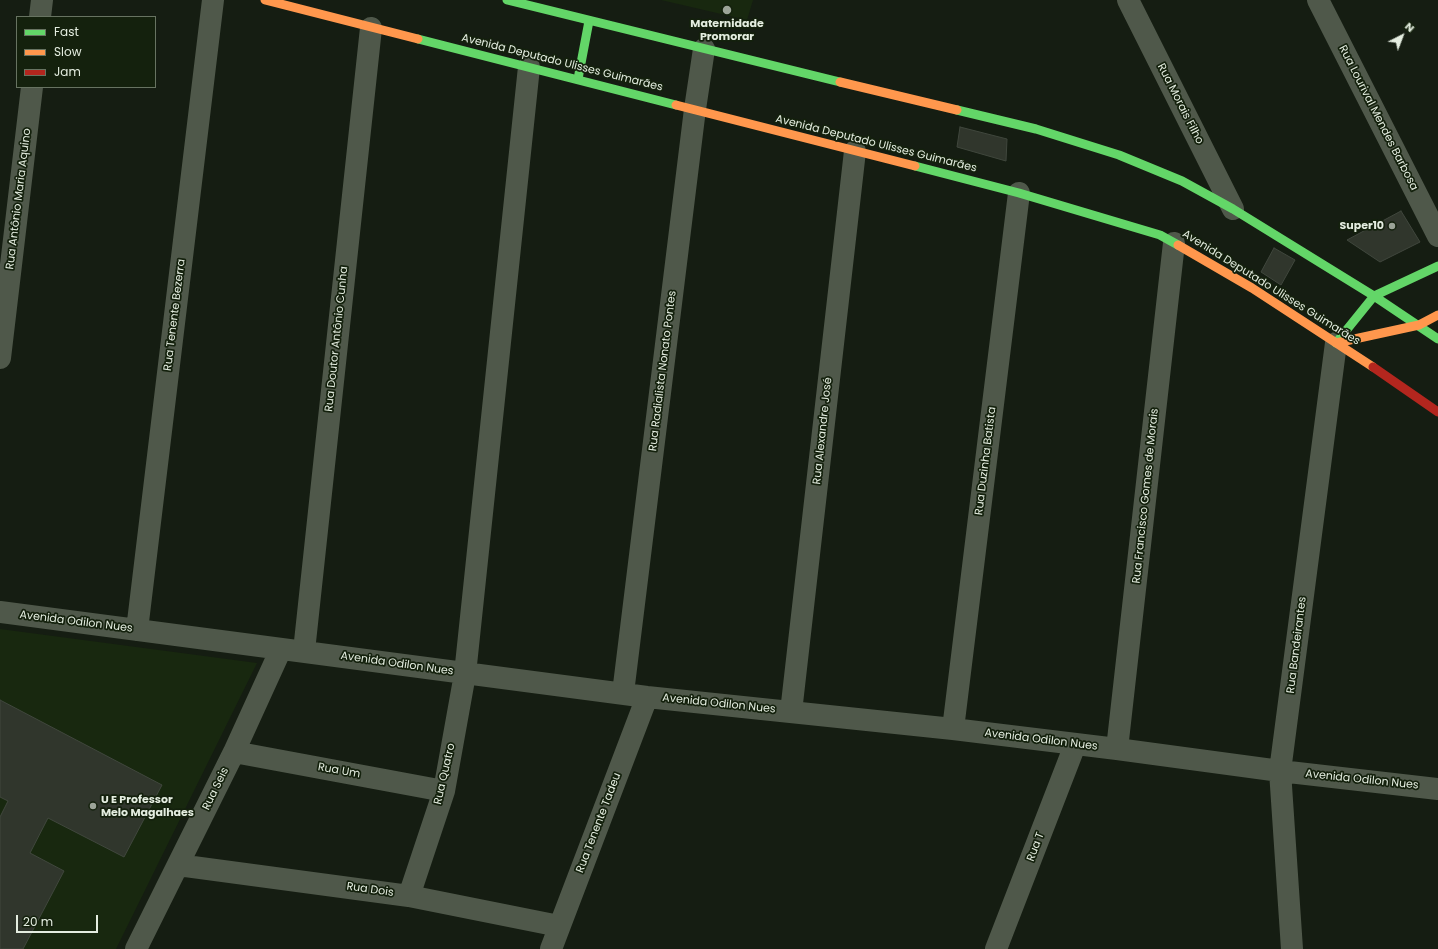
<!DOCTYPE html>
<html>
<head>
<meta charset="utf-8">
<style>
	body { margin:0 }
	#map { position:relative; width:1438px; height:949px; overflow:hidden; background:#151d12; font-family:Poppins,sans-serif }
	canvas { display:block }
	.legend { position:absolute; left:16px; top:16px; width:140px; height:72px; box-sizing:border-box; background:#14210d; border:1px solid #677361; margin:0; padding:5px 7px; list-style:none; font-size:12px; color:#e4ede0 }
	.legend li { display:flex; align-items:center; gap:8px; height:20px }
	.legend b { width:20px; border:1px solid #677361 }
	.north { position:absolute; left:1382px; top:16px; width:40px; height:40px; -webkit-text-stroke:3px #14210d; paint-order:stroke; rotate:42deg; font-size:11px; font-weight:700; line-height:16px; text-align:center; color:#e4ede0 }
	.north::after { content:''; display:block; margin:auto; width:14px; height:18px; background:#e4ede0; clip-path:polygon(50% 0,100% 100%,50% 72%,0 100%) }
	.scale { position:absolute; left:16px; top:915px; width:82px; height:18px; box-sizing:border-box; border:2px solid #e4ede0; border-top:0; padding-left:5px; font-size:12px; line-height:14px; white-space:nowrap; color:#e4ede0; -webkit-text-stroke:3px #14210d; paint-order:stroke }
</style>
</head>
<body>
<div id="map">
<canvas width="1438" height="949"></canvas>
<ul class="legend">
<li><b style="height:5px;background:#63d668"></b>Fast</li>
<li><b style="height:5px;background:#ff974d"></b>Slow</li>
<li><b style="height:5px;background:#b3261e"></b>Jam</li>
</ul>
<div class="north">N</div>
<div class="scale">20 m</div>
</div>
<script>
const context = document.querySelector('canvas').getContext('2d');
context.lineJoin = 'round';
function paint(path, color) {
  context.fillStyle = color;
  context.fill(path, 'evenodd');
}
function toPath(rows) {
  const path = new Path2D();
  for (const r of rows) {
    path.moveTo(r[0], r[1]);
    for (let i = 2; i < r.length; i += 2) path.lineTo(r[i], r[i + 1]);
  }
  return path;
}
function strokePath(path, color, width, dash) {
  context.strokeStyle = color;
  context.lineWidth = width;
  context.lineCap = dash ? 'butt' : 'round';
  context.setLineDash(dash || []);
  context.stroke(path);
}
function label(font, color, halo, rows, align = 'center') {
  context.font = font + ' Poppins,sans-serif';
  context.lineWidth = 3.5;
  context.setLineDash([]);
  context.textBaseline = 'middle';
  context.strokeStyle = halo;
  context.fillStyle = color;
  for (const [text, x, y, turn = 0] of rows) {
    context.save();
    context.translate(x, y);
    context.rotate((+turn || 0) * Math.PI / 180);
    context.textAlign = isNaN(turn) ? turn : align;
    if (halo) context.strokeText(text, 0, 0);
    context.fillText(text, 0, 0);
    context.restore();
  }
}
const built = toPath([
	[661,0,753,0,747,20],
	[0,629,257,663,116,949,0,949]
]);
const building = toPath([
	[960,127,1007,139,1006,161,957,147,960,127],
	[1401,211,1420,242,1380,262,1347,240,1401,211],
	[1274,248,1295,260,1281,285,1261,272,1274,248],
	[0,700,162,785,124,857,48,818,30,853,64,871,23,949,0,949,0,817,8,801,0,797,0,700]
]);
const street = toPath([
	[1128,0,1233,209],
	[1318,0,1438,236],
	[40,17,42,0],
	[0,358,32,87],
	[0,612,647,697,953,729,1117,749,1280,771,1438,789],
	[137,630,213,0],
	[304,651,371,28],
	[623,693,695,109,704,49],
	[791,712,855,151],
	[953,729,1019,193],
	[1117,749,1174,243],
	[234,752,444,791],
	[178,865,409,896,559,926],
	[409,896,444,791,465,674,529,67],
	[136,949,234,752,281,649],
	[551,949,647,697],
	[996,949,1075,745],
	[1292,949,1280,771,1336,343]
]);
const fast = toPath([
	[507,0,840,82],
	[418,39,676,105],
	[578,79,589,21],
	[957,110,1036,129,1119,155,1182,181,1233,209,1374,296,1438,339],
	[915,166,1019,193,1160,235,1178,245],
	[1336,343,1374,296,1438,266]
]);
const slow = toPath([
	[265,0,418,39],
	[840,82,957,110],
	[676,105,915,166],
	[1178,245,1252,288,1373,367],
	[1336,343,1419,325,1438,315]
]);
const jam = toPath([
	[1373,367,1438,412]
]);
const markers = [
	[727,10,5,"#9ca498"],
	[1392,226,4,"#9ca498"],
	[93,806,4,"#9ca498"]
];
const poiNames = [
	["Maternidade",727,24],
	["Promorar",727,37],
	["Super10",1384,226,"right"],
	["U E Professor",101,800,"left"],
	["Melo Magalhaes",101,813,"left"]
];
const streetNames = [
	["Avenida Deputado Ulisses Guimarães",562,63,14],
	["Rua Morais Filho",1180,104,63],
	["Rua Lourival Mendes Barbosa",1378,118,63],
	["Avenida Deputado Ulisses Guimarães",876,144,14],
	["Rua Antônio Maria Aquino",19,199,-83],
	["Avenida Deputado Ulisses Guimarães",1271,288,32],
	["Rua Tenente Bezerra",175,315,-83],
	["Rua Doutor Antônio Cunha",337,339,-84],
	["Rua Radialista Nonato Pontes",663,371,-83],
	["Rua Alexandre José",823,431,-84],
	["Rua Duzinha Batista",986,461,-83],
	["Rua Francisco Gomes de Morais",1146,496,-84],
	["Avenida Odilon Nues",76,622,7],
	["Rua Bandeirantes",1297,645,-83],
	["Avenida Odilon Nues",397,664,8],
	["Avenida Odilon Nues",719,704,6],
	["Avenida Odilon Nues",1041,740,7],
	["Rua Um",339,771,10],
	["Rua Quatro",445,774,-77],
	["Avenida Odilon Nues",1362,780,6],
	["Rua Seis",216,789,-64],
	["Rua Tenente Tadeu",599,823,-69],
	["Rua T",1036,847,-69],
	["Rua Dois",370,890,8]
];
paint(built, '#18280f');
paint(building, '#30362c');
strokePath(building, '#40473d', 1);
strokePath(street, '#4f584a', 22);
strokePath(fast, '#63d668', 9);
strokePath(slow, '#ff974d', 9);
strokePath(jam, '#b3261e', 9);
for (const [x, y, r, color] of markers) {
  const dot = new Path2D();
  dot.arc(x, y, r, 0, 2 * Math.PI);
  context.fillStyle = color;
  context.fill(dot);
  strokePath(dot, '#14210d', 1.5);
}
label('bold 11px', '#e4ede0', '#14210d', poiNames);
label('11px', '#e4ede0', '#14210d', streetNames);
</script>
</body>
</html>
